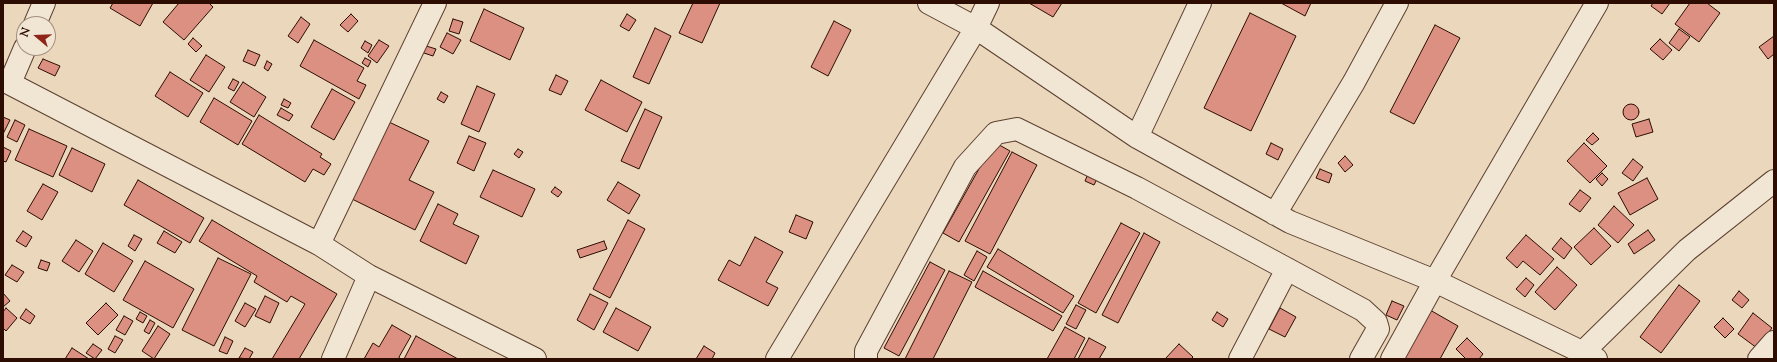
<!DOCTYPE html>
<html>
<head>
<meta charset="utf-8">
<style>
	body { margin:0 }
	#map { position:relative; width:1777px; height:362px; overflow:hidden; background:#ead7bc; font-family:"Sorts Mill Goudy",serif }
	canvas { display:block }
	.frame { position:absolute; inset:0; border:4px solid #2d0d02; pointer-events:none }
	.north { position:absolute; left:16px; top:16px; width:40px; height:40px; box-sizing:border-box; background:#f1e5d3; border:1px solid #a38f7f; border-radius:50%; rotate:289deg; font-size:11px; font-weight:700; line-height:16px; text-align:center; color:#2d0d02 }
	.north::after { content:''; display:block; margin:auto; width:14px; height:18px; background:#8f2418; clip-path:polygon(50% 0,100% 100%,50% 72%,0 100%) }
</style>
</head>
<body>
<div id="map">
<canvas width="1777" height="362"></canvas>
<div class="frame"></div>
<div class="north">N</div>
</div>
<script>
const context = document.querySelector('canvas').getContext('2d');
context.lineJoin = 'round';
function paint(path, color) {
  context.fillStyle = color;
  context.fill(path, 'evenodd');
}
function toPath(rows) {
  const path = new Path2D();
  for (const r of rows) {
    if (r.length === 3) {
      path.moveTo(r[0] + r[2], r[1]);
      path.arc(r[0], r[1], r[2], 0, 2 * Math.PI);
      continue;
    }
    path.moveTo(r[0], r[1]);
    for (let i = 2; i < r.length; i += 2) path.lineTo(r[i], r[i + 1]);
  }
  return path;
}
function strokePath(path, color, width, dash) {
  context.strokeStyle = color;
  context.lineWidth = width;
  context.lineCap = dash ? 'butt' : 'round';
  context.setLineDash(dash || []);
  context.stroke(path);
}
const building = toPath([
	[113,3,153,3,140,26,110,8,113,3],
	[179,3,209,3,213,7,184,40,163,22,179,3],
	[693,3,720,3,702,43,679,33,693,3],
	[1029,3,1062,3,1053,17,1029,3],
	[1281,3,1311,3,1305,16,1281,3],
	[1653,3,1670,3,1662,14,1651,6,1653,3],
	[1690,3,1707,3,1720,13,1699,42,1675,24,1690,3],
	[484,9,524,28,510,60,470,41,484,9],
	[1250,13,1296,36,1251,131,1204,108,1250,13],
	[351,14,358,21,348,32,340,25,351,14],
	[627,14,636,20,629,31,620,26,627,14],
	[301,17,310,24,298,43,288,36,301,17],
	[453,19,463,22,459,34,449,31,453,19],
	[834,21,851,30,828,76,811,67,834,21],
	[1435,25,1460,38,1414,124,1390,112,1435,25],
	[655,28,671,36,649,84,633,77,655,28],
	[1679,29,1690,37,1679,51,1669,43,1679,29],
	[447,33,461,40,453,54,440,47,447,33],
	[1774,36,1774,54,1768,59,1759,47,1774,36],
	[193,38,202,46,196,52,188,44,193,38],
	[1660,39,1672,50,1663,60,1650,49,1660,39],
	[314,40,364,68,357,81,366,85,359,99,300,66,314,40],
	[379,40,389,46,377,63,368,56,379,40],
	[365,41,372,45,368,53,361,48,365,41],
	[423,45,436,49,433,56,421,52,423,45],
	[248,50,260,55,255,66,243,61,248,50],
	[206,55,225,67,209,92,190,80,206,55],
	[365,58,371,61,368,67,362,63,365,58],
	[43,59,60,66,55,76,38,68,43,59],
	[267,61,272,64,268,71,264,68,267,61],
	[170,72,203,93,188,117,155,96,170,72],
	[556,75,568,81,561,95,549,90,556,75],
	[233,79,239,82,234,91,228,88,233,79],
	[601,80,642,102,627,132,585,110,601,80],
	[243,82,266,97,254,117,230,102,243,82],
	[477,86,495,94,479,132,461,124,477,86],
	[332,89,355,102,334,140,311,127,332,89],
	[441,92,448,96,444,103,437,99,441,92],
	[214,98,252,121,238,145,200,122,214,98],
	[284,99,291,103,288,108,281,105,284,99],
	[1631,112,8],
	[281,108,293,115,289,121,277,115,281,108],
	[645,109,662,117,639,169,621,161,645,109],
	[259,115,322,154,320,157,331,164,324,175,313,169,305,182,242,144,259,115],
	[3,117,10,120,3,134,3,117],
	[1649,119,1653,132,1636,137,1632,124,1649,119],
	[15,120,25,125,17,142,7,137,15,120],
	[389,122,429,141,409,180,434,192,415,230,352,199,389,122],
	[29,129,67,146,53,177,15,160,29,129],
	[1593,133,1599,139,1592,145,1586,140,1593,133],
	[469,136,486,143,474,171,457,163,469,136],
	[994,142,1010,151,959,242,943,233,994,142],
	[1271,143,1283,149,1278,160,1266,154,1271,143],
	[1584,143,1607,166,1590,183,1567,161,1584,143],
	[3,147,11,151,6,162,3,161,3,147],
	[72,148,105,164,92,192,59,175,72,148],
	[518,149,523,152,519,158,514,154,518,149],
	[1012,152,1037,165,990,254,965,241,1012,152],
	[1345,156,1353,165,1345,172,1338,163,1345,156],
	[1633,159,1643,167,1633,181,1622,173,1633,159],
	[1320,169,1332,174,1329,183,1316,178,1320,169],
	[493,170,535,189,522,217,480,197,493,170],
	[1602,173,1608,179,1602,186,1596,179,1602,173],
	[1088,174,1097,179,1094,185,1085,181,1088,174],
	[1647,178,1658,199,1630,215,1618,193,1647,178],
	[138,180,204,218,190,243,124,205,138,180],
	[618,182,640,195,629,214,607,200,618,182],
	[43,184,58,192,42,220,27,211,43,184],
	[555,187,562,192,558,197,551,192,555,187],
	[1580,190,1591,198,1580,212,1569,204,1580,190],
	[438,204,458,214,453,224,479,236,466,264,420,241,438,204],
	[1614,206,1634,225,1618,243,1598,225,1614,206],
	[796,215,813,222,806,239,789,232,796,215],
	[212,220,337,294,299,359,272,359,305,304,291,296,287,302,254,282,257,276,199,241,212,220],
	[628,220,645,229,610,298,593,289,628,220],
	[1121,223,1140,233,1096,313,1078,303,1121,223],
	[1594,228,1611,246,1591,265,1574,247,1594,228],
	[1648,230,1655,240,1634,254,1628,244,1648,230],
	[23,231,32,237,26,247,16,241,23,231],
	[164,231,182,242,175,253,157,243,164,231],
	[1144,233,1160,242,1118,323,1102,315,1144,233],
	[134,235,142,239,135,251,128,246,134,235],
	[1526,235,1554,259,1540,275,1523,261,1517,268,1506,258,1526,235],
	[755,237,783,252,766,282,778,288,768,306,718,280,729,260,740,266,755,237],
	[1561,238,1572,248,1564,259,1552,249,1561,238],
	[76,240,93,251,79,272,62,261,76,240],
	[604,241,607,249,580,258,577,250,604,241],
	[103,243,133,261,114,292,85,274,103,243],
	[998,249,1074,296,1063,313,987,267,998,249],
	[977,251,987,257,974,281,964,275,977,251],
	[218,258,251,274,214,346,182,330,218,258],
	[41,260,50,263,47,271,38,268,41,260],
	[145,261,194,289,173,328,123,300,145,261],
	[930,262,945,270,899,356,884,348,930,262],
	[12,265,24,272,17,282,5,275,12,265],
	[1557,267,1577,285,1555,310,1535,292,1557,267],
	[949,271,972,282,933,359,905,359,949,271],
	[983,271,1062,316,1053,331,975,287,983,271],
	[1526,278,1534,285,1525,297,1516,289,1526,278],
	[1679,285,1700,301,1661,353,1640,337,1679,285],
	[1739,291,1749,300,1742,308,1732,300,1739,291],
	[3,293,10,301,3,307,3,293],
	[590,294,608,303,594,330,577,320,590,294],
	[265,296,279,303,270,323,255,316,265,296],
	[1392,301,1404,306,1397,320,1386,315,1392,301],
	[106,303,118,315,98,335,86,323,106,303],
	[245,303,256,309,245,327,235,321,245,303],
	[1076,305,1086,310,1076,329,1066,324,1076,305],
	[6,308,17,318,6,331,3,328,3,312,6,308],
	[616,308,651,327,638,351,603,332,616,308],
	[1280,308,1296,317,1285,337,1269,329,1280,308],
	[26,309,35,316,30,324,20,318,26,309],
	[1430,310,1458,326,1440,359,1404,359,1430,310],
	[140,312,147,316,143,323,136,319,140,312],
	[1217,312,1228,319,1223,327,1212,320,1217,312],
	[1753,313,1772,328,1757,348,1738,334,1753,313],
	[124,316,133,321,125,335,116,330,124,316],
	[1723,318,1734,329,1725,338,1714,327,1723,318],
	[150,320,155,323,149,334,144,331,150,320],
	[392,325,411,336,399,357,400,359,364,359,373,343,379,347,392,325],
	[158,326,170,334,154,359,142,351,158,326],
	[1065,327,1085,338,1074,359,1047,359,1065,327],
	[115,336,123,340,115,353,108,349,115,336],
	[416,336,458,359,404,359,416,336],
	[225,337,233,341,227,354,219,351,225,337],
	[1089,338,1106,347,1099,359,1078,359,1089,338],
	[1467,338,1483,354,1479,359,1466,359,1456,349,1467,338],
	[93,344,102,350,95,359,86,353,93,344],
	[1179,344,1193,357,1191,359,1165,359,1179,344],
	[704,346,715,353,712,359,696,359,704,346],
	[72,348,89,359,65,359,72,348],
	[245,348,253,352,249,359,239,358,245,348]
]);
const minor = toPath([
	[929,3,976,28,1137,137,1290,222,1435,281,1596,359],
	[35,24,44,3],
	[3,80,319,244,369,276,535,359],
	[10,83,25,48],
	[1137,137,1200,3],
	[1275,214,1354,82,1397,3],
	[319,244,435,3],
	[1582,353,1687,250,1774,181],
	[333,359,369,276],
	[777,359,976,28,988,3],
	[866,359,866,351,965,167,996,133,1017,129,1137,188,1363,310,1376,322,1378,329,1361,359],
	[1240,359,1287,269],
	[1392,359,1435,281,1597,3],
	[1759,359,1774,342]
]);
paint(building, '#dc9081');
strokePath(building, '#2d0d02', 1);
strokePath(minor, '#5c4030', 24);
strokePath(minor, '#f1e5d3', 22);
</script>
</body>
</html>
